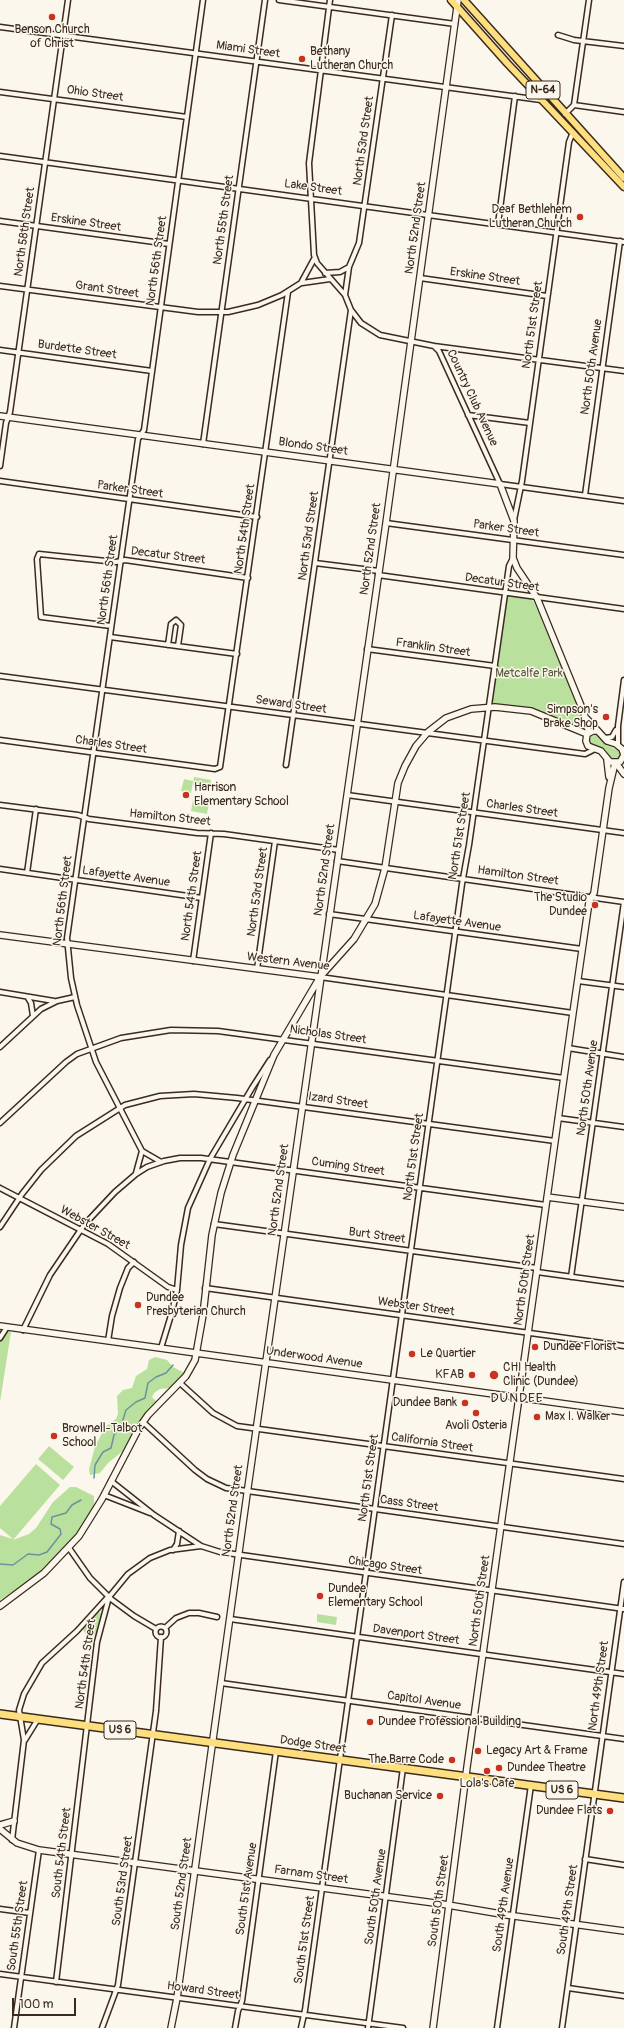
<!DOCTYPE html>
<html>
<head>
<meta charset="utf-8">
<style>
	body { margin:0 }
	#map { position:relative; width:624px; height:2028px; overflow:hidden; background:#fbf7ec; font-family:Pangolin,sans-serif }
	canvas { display:block }
	.scale { position:absolute; left:12px; top:1998px; width:64px; height:18px; box-sizing:border-box; border:2px solid #3b2a1e; border-top:0; padding-left:5px; font-size:12px; line-height:14px; white-space:nowrap; color:#3b2a1e; -webkit-text-stroke:3px #fbf7ec; paint-order:stroke }
</style>
</head>
<body>
<div id="map">
<canvas width="624" height="2028"></canvas>
<div class="scale">100 m</div>
</div>
<script>
const context = document.querySelector('canvas').getContext('2d');
context.lineJoin = 'round';
function paint(path, color) {
  context.fillStyle = color;
  context.fill(path, 'evenodd');
}
function toPath(rows) {
  const path = new Path2D();
  for (const r of rows) {
    if (r.length === 3) {
      path.moveTo(r[0] + r[2], r[1]);
      path.arc(r[0], r[1], r[2], 0, 2 * Math.PI);
      continue;
    }
    path.moveTo(r[0], r[1]);
    for (let i = 2; i < r.length; i += 2) path.lineTo(r[i], r[i + 1]);
  }
  return path;
}
function strokePath(path, color, width, dash) {
  context.strokeStyle = color;
  context.lineWidth = width;
  context.lineCap = dash ? 'butt' : 'round';
  context.setLineDash(dash || []);
  context.stroke(path);
}
function label(font, color, halo, rows, align = 'center') {
  context.font = font + ' Pangolin,sans-serif';
  context.lineWidth = 3;
  context.setLineDash([]);
  context.textBaseline = 'middle';
  context.strokeStyle = halo;
  context.fillStyle = color;
  for (const [text, x, y, turn = 0] of rows) {
    context.save();
    context.translate(x, y);
    context.rotate((+turn || 0) * Math.PI / 180);
    context.textAlign = isNaN(turn) ? turn : align;
    if (halo) context.strokeText(text, 0, 0);
    context.fillText(text, 0, 0);
    context.restore();
  }
}
const green = toPath([
	[507,595,531,599,534,602,586,725,587,730,584,732,535,709,493,703,492,700],
	[596,734,606,745,620,751,621,756,618,759,612,760,605,749,592,745,589,743,590,738],
	[194,777,211,780,210,789,193,785],
	[184,779,193,781,191,793,181,791],
	[193,800,209,803,207,814,191,811],
	[0,1330,11,1332,0,1402],
	[155,1357,167,1360,173,1367,183,1372,183,1375,172,1388,160,1389,154,1393,152,1397,156,1401,156,1405,133,1431,123,1451,108,1463,100,1473,90,1475,89,1469,95,1447,105,1427,116,1419,118,1414,117,1396,123,1390,132,1388,136,1376,147,1369,149,1360],
	[49,1446,74,1467,63,1480,38,1459],
	[36,1464,60,1485,13,1540,29,1534,36,1528,53,1502,70,1487,76,1487,94,1496,94,1507,88,1519,56,1560,38,1575,0,1600,0,1535,13,1539,0,1528,0,1506],
	[98,1612,101,1613,96,1634,92,1637,84,1632,83,1629],
	[317,1614,337,1617,336,1625,317,1622]
]);
const stream = toPath([
	[94,1478,95,1465,103,1452,111,1448,114,1435,121,1426,126,1410,136,1402,145,1398,148,1383,156,1377,166,1373,173,1365],
	[0,1564,13,1565,28,1554,39,1555,47,1552,61,1534,60,1529,51,1524,52,1517,66,1513,72,1505,81,1500]
]);
const street = toPath([
	[279,0,455,24],
	[330,0,309,163,314,255,317,263,345,295,351,310,361,323,380,335,434,346,439,351,500,484,624,501],
	[0,27,541,100],
	[558,35,574,40,624,46],
	[0,92,187,117],
	[574,105,624,112],
	[565,114,574,105,589,0],
	[0,156,624,242],
	[0,221,169,244],
	[498,224,515,96],
	[325,273,340,272,349,267,359,243,392,15],
	[420,278,547,296],
	[302,283,330,279],
	[0,286,198,312,228,312,258,305,282,295,301,283,314,259],
	[345,295,349,267],
	[434,346,624,371],
	[0,350,152,371],
	[468,415,530,423],
	[203,444,265,0],
	[0,466,6,423,10,412,68,0],
	[0,481,257,517],
	[585,495,620,241],
	[514,520,522,481,569,142,573,132],
	[386,523,624,555],
	[315,563,379,571],
	[378,575,624,609],
	[111,626,41,617,37,559,39,554,116,562,125,560,248,578],
	[110,637,237,654],
	[168,645,171,624,176,620,181,625,178,646],
	[367,649,495,666],
	[0,676,585,754,593,750],
	[605,738,612,737,616,730],
	[0,740,215,769,220,767,288,292],
	[618,745,618,726,624,680],
	[286,765,351,310],
	[347,795,624,833],
	[0,805,78,815,89,819,197,833,224,834,339,850],
	[337,861,624,902],
	[0,869,202,898],
	[27,873,36,809],
	[329,914,582,949],
	[193,961,211,833],
	[257,969,275,841],
	[320,977,573,1013],
	[578,981,624,987],
	[0,992,54,1001],
	[28,998,31,1003,33,1016],
	[0,1047,41,1009,57,1001,75,997],
	[568,1048,624,1057],
	[558,1118,624,1127],
	[0,1123,66,1062,77,1054,121,1038,171,1030,218,1031,564,1078],
	[161,1162,142,1151,96,1062,77,1005,71,978,67,938,138,439,144,430,203,0],
	[136,1173,142,1151],
	[0,1188,108,1244,168,1287,177,1290],
	[214,1224,537,1268],
	[0,1227,22,1194,41,1170,76,1136,125,1105,160,1096,194,1094,237,1098,555,1141],
	[537,1272,624,1284],
	[571,1277,624,902],
	[205,1288,624,1346],
	[23,1330,50,1275,84,1225,115,1192,136,1174,147,1167,164,1161,180,1158,201,1158,546,1205],
	[0,1338,7,1327],
	[108,1341,112,1316,120,1288,128,1268,134,1262],
	[161,1348,172,1312,177,1290,181,1245,188,1208,210,1159,252,1088,270,1060],
	[180,1383,213,1413,237,1426,624,1479],
	[143,1422,195,1470,207,1479,226,1488,624,1544],
	[111,1481,154,1515,201,1546,220,1552,624,1609],
	[104,1495,150,1513],
	[69,1548,90,1578,111,1599,134,1616,156,1629],
	[173,1550,177,1544,179,1531],
	[230,1619,624,1674],
	[161,1632,5.5],
	[165,1628,176,1618,189,1613,199,1613,217,1617],
	[221,1683,624,1739],
	[25,1740,38,1719],
	[12,1840,24,1740,19,1710,24,1694,42,1663,77,1631,107,1598],
	[585,1859,624,1865],
	[0,1909,30,1913],
	[0,1974,403,2028],
	[56,1982,97,1642,109,1597,128,1574,150,1558,170,1550,201,1546],
	[568,1988,624,1996],
	[14,2028,39,1850],
	[102,2028,118,1985,156,1711,161,1637],
	[235,2028,238,2011,242,2001,276,1751],
	[301,2028,305,2010,462,884,469,845,509,566,513,558],
	[368,2028,403,1768],
	[497,2028,531,1785],
	[562,2028,624,1582]
]);
const secondary = toPath([
	[0,416,500,484,514,521,513,558,517,568,537,598,584,713,589,733],
	[587,719,607,741,616,744,622,749,624,755,620,762,610,762,601,751,588,746,586,741,587,734,593,731,597,731],
	[607,760,609,777],
	[616,763,624,774],
	[0,935,320,977],
	[547,1197,624,1207],
	[0,1326,624,1412],
	[0,1606,44,1573,79,1536,102,1499,139,1428,148,1415,186,1376,195,1360,203,1315,212,1235,221,1193,233,1155,274,1055,320,977,354,939,375,904,385,868,398,783,405,766,416,746,428,732,446,718,471,709,495,707,531,711,587,734],
	[0,1825,14,1821],
	[0,1829,17,1843,39,1850,442,1904,507,1915,624,1931],
	[171,2028,177,1998,248,1487,386,523,458,0],
	[433,2028,467,1767,573,1013,589,902,594,893,609,788,615,763]
]);
const primary = toPath([
	[451,0,507,63,624,187],
	[464,0,624,178]
]);
const highway = toPath([
	[0,1714,624,1798]
]);
const markers = [
	[52,17,4,"#c8321e"],
	[302,59,4,"#c8321e"],
	[580,217,4,"#c8321e"],
	[606,717,4,"#c8321e"],
	[186,795,4,"#c8321e"],
	[595,905,4,"#c8321e"],
	[138,1305,4,"#c8321e"],
	[535,1347,4,"#c8321e"],
	[412,1354,4,"#c8321e"],
	[472,1375,4,"#c8321e"],
	[494,1375,5,"#c8321e"],
	[465,1403,4,"#c8321e"],
	[476,1413,4,"#c8321e"],
	[537,1417,4,"#c8321e"],
	[54,1436,4,"#c8321e"],
	[320,1596,4,"#c8321e"],
	[370,1722,4,"#c8321e"],
	[478,1751,4,"#c8321e"],
	[452,1760,4,"#c8321e"],
	[499,1768,4,"#c8321e"],
	[487,1771,4,"#c8321e"],
	[440,1796,4,"#c8321e"],
	[610,1811,4,"#c8321e"]
];
const shields = [
	[543,90,34],
	[120,1730,32],
	[562,1790,32]
];
const shieldNames = [
	["N-64",543,90],
	["US 6",120,1730],
	["US 6",562,1790]
];
const poiNames = [
	["Benson Church",52,30,"center"],
	["of Christ",52,44,"center"],
	["Bethany",310,52],
	["Lutheran Church",310,66],
	["Deaf Bethlehem",572,210,"right"],
	["Lutheran Church",572,224,"right"],
	["Simpson's",598,710,"right"],
	["Brake Shop",598,724,"right"],
	["Harrison",194,788],
	["Elementary School",194,802],
	["The Studio",587,898,"right"],
	["Dundee",587,912,"right"],
	["Dundee",146,1298],
	["Presbyterian Church",146,1312],
	["Dundee Florist",543,1347],
	["Le Quartier",420,1354],
	["CHI Health",503,1368],
	["Clinic (Dundee)",503,1382],
	["KFAB",464,1375,"right"],
	["Dundee Bank",457,1403,"right"],
	["Max I. Walker",545,1417],
	["Avoli Osteria",476,1426,"center"],
	["Brownell-Talbot",62,1429],
	["School",62,1443],
	["Dundee",328,1589],
	["Elementary School",328,1603],
	["Dundee Professional Building",378,1722],
	["Legacy Art & Frame",486,1751],
	["The Barre Code",444,1760,"right"],
	["Dundee Theatre",507,1768],
	["Lola's Cafe",487,1784,"center"],
	["Buchanan Service",432,1796,"right"],
	["Dundee Flats",602,1811,"right"]
];
const streetNames = [
	["Miami Street",248,50,8],
	["Ohio Street",95,94,8],
	["North 53rd Street",364,141,-82],
	["Lake Street",313,188,8],
	["North 55th Street",224,220,-82],
	["Erskine Street",86,223,8],
	["North 52nd Street",416,228,-82],
	["North 58th Street",25,232,-82],
	["North 56th Street",157,261,-82],
	["Erskine Street",485,277,8],
	["Grant Street",107,290,8],
	["North 51st Street",533,325,-82],
	["Burdette Street",77,350,8],
	["North 50th Avenue",592,367,-82],
	["Country Club Avenue",472,398,65],
	["Blondo Street",313,447,8],
	["Parker Street",130,490,8],
	["North 54th Street",245,529,-82],
	["Parker Street",506,529,8],
	["North 53rd Street",309,536,-82],
	["North 52nd Street",371,549,-82],
	["Decatur Street",168,556,7],
	["North 56th Street",108,580,-82],
	["Decatur Street",502,583,8],
	["Franklin Street",433,648,8],
	["Seward Street",291,705,8],
	["Charles Street",111,745,8],
	["Charles Street",522,809,8],
	["Hamilton Street",170,818,6],
	["North 51st Street",460,836,-81],
	["North 52nd Street",325,870,-82],
	["Hamilton Street",518,876,8],
	["Lafayette Avenue",126,877,8],
	["North 53rd Street",258,892,-82],
	["North 54th Street",192,896,-82],
	["North 56th Street",63,901,-83],
	["Lafayette Avenue",457,922,8],
	["Western Avenue",288,962,7],
	["Nicholas Street",328,1035,8],
	["North 50th Avenue",588,1088,-82],
	["Izard Street",338,1101,8],
	["North 51st Street",414,1157,-82],
	["Cuming Street",348,1167,8],
	["North 52nd Street",279,1190,-82],
	["Webster Street",95,1228,29],
	["Burt Street",377,1236,8],
	["North 50th Street",525,1280,-82],
	["Webster Street",416,1307,8],
	["Underwood Avenue",314,1358,8],
	["California Street",432,1443,8],
	["North 51st Street",369,1478,-82],
	["Cass Street",409,1504,8],
	["North 52nd Street",233,1511,-82],
	["Chicago Street",385,1566,8],
	["North 50th Street",480,1601,-82],
	["Davenport Street",416,1635,8],
	["North 54th Street",86,1664,-82],
	["North 49th Street",599,1686,-82],
	["Capitol Avenue",424,1701,8],
	["Dodge Street",313,1745,8],
	["South 54th Street",62,1853,-83],
	["Farnam Street",311,1875,8],
	["South 53rd Street",123,1881,-82],
	["South 52nd Street",182,1884,-82],
	["South 51st Avenue",247,1889,-82],
	["South 50th Avenue",376,1897,-82],
	["South 50th Street",439,1901,-82],
	["South 49th Avenue",504,1905,-82],
	["South 49th Street",568,1910,-82],
	["South 55th Street",18,1926,-82],
	["South 51st Street",305,1940,-82],
	["Howard Street",203,1991,8]
];
const parkNames = [
	["Metcalfe Park",529,674]
];
const neighbourhoodNames = [
	["DUNDEE",517,1399]
];
paint(green, '#b9e19d');
strokePath(stream, '#6e919d', 1.5);
strokePath(street, '#3b2a1e', 7);
strokePath(secondary, '#3b2a1e', 8);
strokePath(primary, '#3b2a1e', 9);
strokePath(highway, '#3b2a1e', 10);
strokePath(street, '#fbf7ec', 4);
strokePath(secondary, '#fbf7ec', 5.5);
strokePath(primary, '#fedf80', 6);
strokePath(highway, '#fedf80', 7);
for (const [x, y, r, color] of markers) {
  const dot = new Path2D();
  dot.arc(x, y, r, 0, 2 * Math.PI);
  context.fillStyle = color;
  context.fill(dot);
  strokePath(dot, '#fbf7ec', 1.5);
}
for (const [x, y, w] of shields) {
  const box = new Path2D();
  box.roundRect(x - w / 2, y - 9, w, 18, 3);
  context.fillStyle = '#fbf7ec';
  context.fill(box);
  strokePath(box, '#3b2a1e', 1);
}
label('bold 11px', '#3b2a1e', null, shieldNames);
label('12px', '#3b2a1e', '#fbf7ec', poiNames, 'left');
label('12px', '#3b2a1e', '#fbf7ec', streetNames);
label('12px', '#5a583e', '#fbf7ec', parkNames);
context.letterSpacing = '1px';
label('13px', '#3b2a1e', '#fbf7ec', neighbourhoodNames);
context.letterSpacing = '0px';
</script>
</body>
</html>
